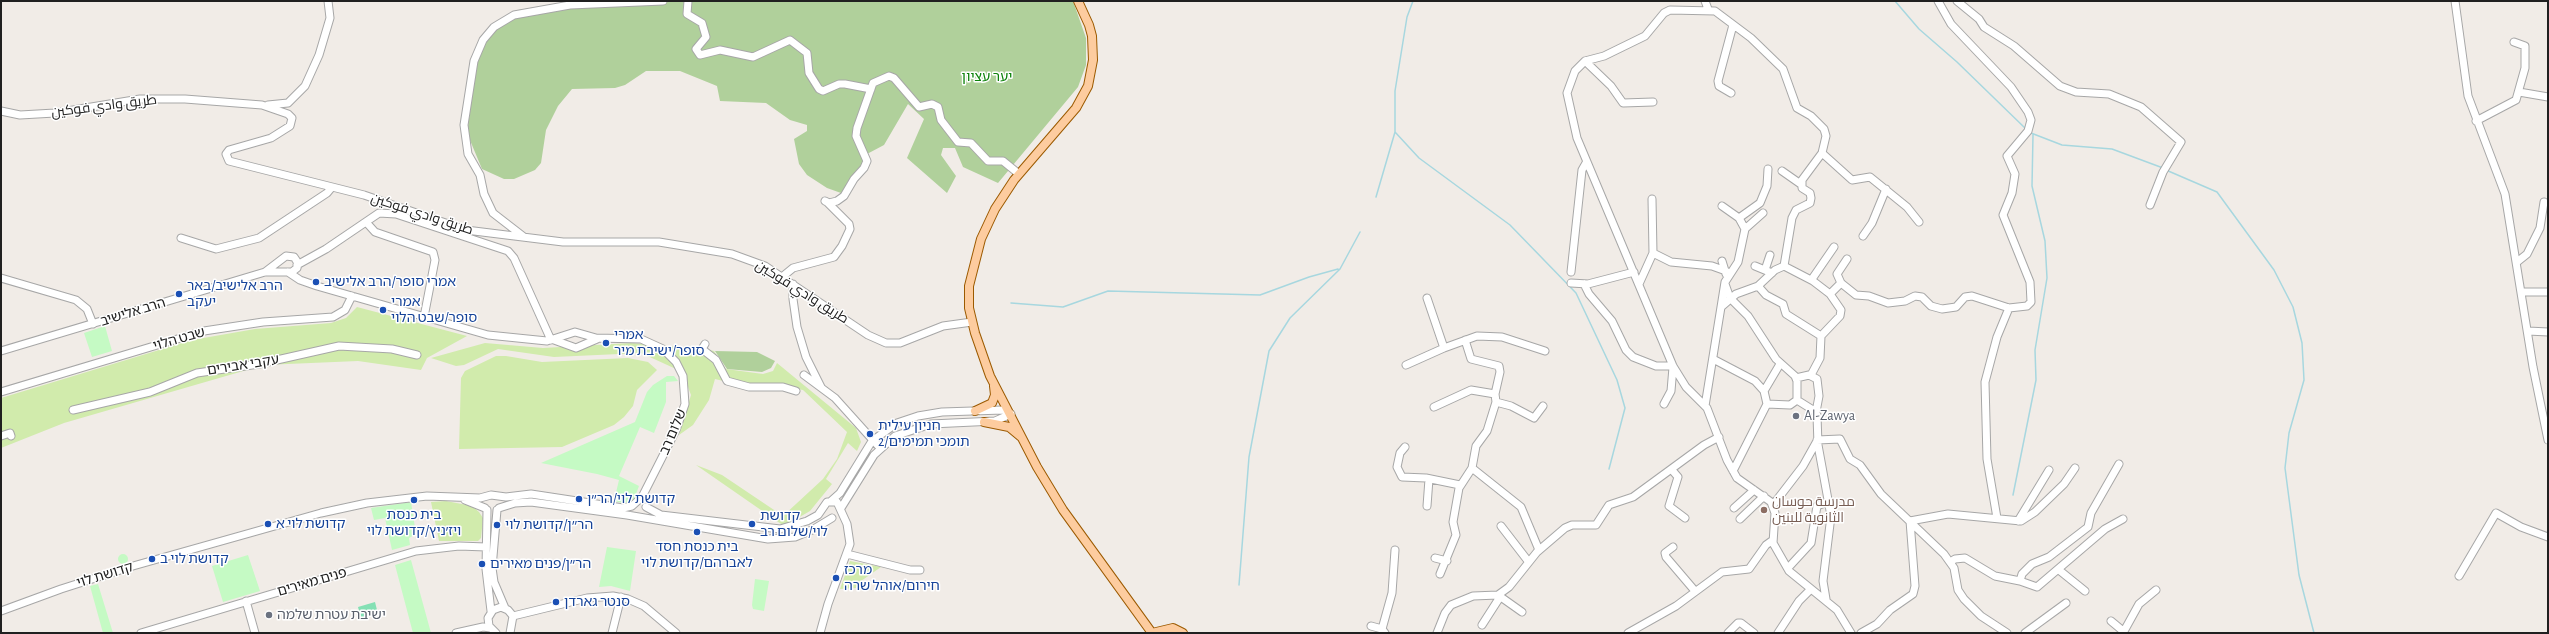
<!DOCTYPE html>
<html>
<head>
<meta charset="utf-8">
<style>
	body { margin:0 }
	#map { position:relative; width:2549px; height:634px; overflow:hidden; background:#f1ece7; font-family:"Alegreya Sans",sans-serif }
	canvas { display:block }
	.frame { position:absolute; inset:0; border:2px solid #202020; pointer-events:none }
</style>
</head>
<body>
<div id="map">
<canvas width="2549" height="634"></canvas>
<div class="frame"></div>
</div>
<script>
const context = document.querySelector('canvas').getContext('2d');
context.lineJoin = 'round';
function paint(path, color) {
  context.fillStyle = color;
  context.fill(path, 'evenodd');
}
function toPath(rows) {
  const path = new Path2D();
  for (const r of rows) {
    if (r.length === 3) {
      path.moveTo(r[0] + r[2], r[1]);
      path.arc(r[0], r[1], r[2], 0, 2 * Math.PI);
      continue;
    }
    path.moveTo(r[0], r[1]);
    for (let i = 2; i < r.length; i += 2) path.lineTo(r[i], r[i + 1]);
  }
  return path;
}
function strokePath(path, color, width, dash) {
  context.strokeStyle = color;
  context.lineWidth = width;
  context.lineCap = dash ? 'butt' : 'round';
  context.setLineDash(dash || []);
  context.stroke(path);
}
function label(font, color, halo, rows, align = 'center') {
  context.font = font + ' "Alegreya Sans",Cairo,"Noto Sans Hebrew",sans-serif';
  context.lineWidth = 3;
  context.setLineDash([]);
  context.textBaseline = 'middle';
  context.strokeStyle = halo;
  context.fillStyle = color;
  for (const [text, x, y, turn = 0] of rows) {
    context.save();
    context.translate(x, y);
    context.rotate((+turn || 0) * Math.PI / 180);
    context.textAlign = isNaN(turn) ? turn : align;
    if (halo) context.strokeText(text, 0, 0);
    context.fillText(text, 0, 0);
    context.restore();
  }
}
const grass = toPath([
	[357,307,467,336,427,358,421,370,358,361,264,365,64,423,1,448,1,398,192,340,255,329,331,323,346,318],
	[485,343,543,348,631,343,705,349,714,351,726,369,763,374,773,371,777,363,856,428,861,442,857,451,848,443,826,479,832,484,810,511,784,526,696,465,722,475,783,516,823,479,837,459,847,432,803,390,775,385,736,384,715,379,709,400,693,425,679,435,691,395,684,376,676,369,641,353,554,357,498,349,464,365,456,366,431,358],
	[496,356,506,356,542,362,628,358,648,362,657,370,637,390,633,406,624,417,614,425,562,447,459,449,461,378,465,371],
	[446,501,472,506,479,512,483,518,481,538,478,541,439,541,431,502],
	[850,561,881,567,861,581,856,588,840,589]
]);
const forest = toPath([
	[572,1,1073,1,1086,38,1086,65,1078,87,998,183,963,167,955,148,943,148,941,155,956,176,947,193,907,158,924,119,908,104,884,145,867,154,867,158,841,193,827,188,807,175,799,164,794,139,807,131,807,125,790,120,766,103,720,101,717,86,680,71,646,71,625,85,615,88,572,89,558,106,546,130,541,163,535,170,514,179,504,179,482,169,467,133,479,48,509,14,518,10],
	[715,351,757,352,775,361,771,368,762,372,727,369]
]);
const park = toPath([
	[105,326,112,351,92,357,84,333],
	[667,376,674,376,678,381,666,382,666,402,654,433,640,427,619,476,639,486,633,502,628,504,614,501,619,480,597,474,541,463,635,422,647,392,653,385],
	[411,502,416,534,409,538,410,545,392,550,385,518,374,520,371,508],
	[607,547,636,551,630,591,611,586,599,587],
	[123,559,5],
	[248,555,260,591,223,602,212,566],
	[411,560,431,633,413,633,395,565],
	[755,579,769,581,764,611,753,609,752,605],
	[98,584,113,633,103,633,90,586]
]);
const pitch = toPath([
	[375,602,378,614,361,618,358,607]
]);
const stream = toPath([
	[1895,1,1919,29,1957,62,2026,129],
	[1395,132,1419,158,1510,225,1576,293,1617,380,1625,408,1609,469],
	[2031,133,2062,145,2112,149,2163,168],
	[2166,170,2217,192,2274,270,2293,307,2302,343,2304,380,2289,433,2285,468,2299,575,2314,633],
	[1376,197,1395,132,1395,91,1407,17,1413,1],
	[1011,303,1063,307,1108,291,1260,295,1309,277,1338,269],
	[2013,495,2036,380,2035,350,2047,278,2045,241,2032,186,2033,135],
	[1239,585,1249,457,1269,351,1290,318,1340,269,1360,232]
]);
const minor = toPath([
	[688,1,687,14,702,23,706,37,696,49,700,55,720,50,753,57,790,40,807,53,809,73,819,89,823,91,839,84,845,84,871,89],
	[1705,1,1708,9],
	[1957,1,1979,19,1984,27,2014,46,2060,86,2076,92,2109,94,2141,107,2181,142,2163,172,2150,205],
	[2455,1,2468,96,2505,194,2533,367,2548,440],
	[1585,61,1611,86,1623,103,1653,102],
	[2519,92,2548,97],
	[1731,93,1719,86,1718,81,1733,25],
	[268,105,288,103,305,86,319,55,330,18,328,1],
	[1,111,20,115,55,113,140,99,185,99,262,105,288,114,292,118,290,126,271,138,229,150,226,154,229,161,364,195,466,230,563,242,659,242,732,254,765,266,868,335,886,343,900,343,943,326,972,322],
	[2476,121,2516,100,2525,68,2525,46,2514,42],
	[1822,153,1852,180,1870,177,1907,207,1919,222],
	[1782,171,1802,185,1802,188,1810,193,1811,198,1810,203,1796,210,1792,218,1784,266],
	[1802,185,1802,180,1822,153,1826,136,1824,129,1811,116,1797,108,1783,69,1751,38,1715,11,1670,10,1664,13,1645,36,1604,56,1585,61,1575,71,1567,93,1577,138,1673,366,1686,387,1707,408,1727,460,1737,478,1771,502,1775,513,1773,543,1789,571,1837,610,1851,633],
	[825,201,829,203,837,201,844,196,854,179,864,168,867,161,856,136,857,128,873,83,889,76,894,78,919,107,932,104,938,107,941,120,958,142,971,143,988,161,1003,161,1019,174],
	[1739,218,1760,203,1767,186,1768,169],
	[366,222,375,232,433,252,435,260,424,317],
	[1745,229,1763,213],
	[1863,236,1872,223,1886,189],
	[524,237,493,213,484,194,480,175,468,154,464,125,474,61,483,40,494,27,514,15,570,5,663,1],
	[181,238,216,249,259,238,327,193,332,187],
	[1653,253,1671,262,1712,266,1726,271],
	[1847,259,1837,274,1841,283,1856,295,1869,296,1888,303,1905,301,1915,296,1922,297,1931,306,1942,309,1956,307,1965,297,1972,296,2009,308,2027,306,2031,302,2030,282,2003,215,2012,193,2015,174,2007,156,2028,131,2031,120,2028,112,2011,87,1951,24,1938,1],
	[1722,261,1726,274],
	[2517,262,2527,254,2540,228,2544,202],
	[297,265,326,249,379,213,396,214,508,251,514,258,551,340],
	[1755,266,1772,273],
	[1784,266,1813,281,1830,294,1841,310,1840,316,1821,336,1820,358,1811,375],
	[1765,270,1770,255],
	[1571,272,1582,170,1586,163],
	[782,277,793,268,834,257,842,246,850,229,849,224,828,203],
	[1,278,76,300,87,309,93,324],
	[1812,279,1834,247],
	[1571,283,1588,284,1634,272],
	[793,284,793,299,797,327,806,357,821,387],
	[1584,284,1589,294,1612,321,1626,350,1633,357,1656,366,1673,366],
	[1639,284,1653,253,1652,199],
	[1725,284,1730,298,1748,316,1776,359,1795,376,1797,381,1797,400,1813,410,1817,415,1818,445,1831,516,1823,581,1826,599],
	[1758,286,1766,295,1783,304,1786,314,1821,336],
	[2521,292,2548,292],
	[1830,294,1841,283],
	[1427,298,1444,348],
	[1721,307,1725,282,1738,262,1745,229,1739,218,1722,206],
	[2528,331,2548,332],
	[554,340,576,348,597,339],
	[705,344,702,349,716,360,727,381,749,387,783,387,796,391],
	[1,351,265,272,292,272,297,268,298,263,294,257,286,256,265,272],
	[1713,359,1755,381,1764,391,1767,404,1733,471],
	[1406,365,1444,348,1477,336,1502,337,1545,351],
	[804,375,835,398,880,448],
	[1796,378,1809,375,1817,379,1819,396,1816,412],
	[1764,391,1780,364],
	[1,392,204,331,263,322,333,317,345,310,352,296],
	[1496,402,1511,406,1534,418,1543,406],
	[1664,404,1671,391,1673,367],
	[1767,404,1790,405,1797,400],
	[1705,406,1721,307,1736,294,1758,286,1775,270,1784,266],
	[1434,407,1471,390,1495,394],
	[73,410,150,392,197,373,259,364,339,346,392,349,417,355],
	[1,436,10,433,11,436],
	[1817,440,1840,439,1850,459,1860,465,1881,494,1944,554,1954,568,1958,590,1964,599,1981,616,2007,633],
	[1405,447,1400,453,1397,467,1402,477,1426,478,1460,485],
	[1472,468,1521,507,1539,550],
	[1672,470,1678,477,1669,506,1685,518],
	[465,500,485,508],
	[831,501,840,493,872,441,897,423,918,416,942,412,1003,410,1011,414],
	[1773,505,1803,466,1817,441],
	[1427,506,1429,479],
	[646,507,661,515,780,529,807,521,818,515,827,502,837,502,847,524,850,544,828,604,820,633],
	[499,508,515,503,531,502,627,515,768,539,795,537,812,530,832,518],
	[841,508,874,455,895,436,931,424,995,421,1011,414],
	[1734,508,1754,490],
	[487,510,486,569,491,611],
	[497,510,492,568,494,582,505,608],
	[1997,518,1987,459,1985,382,1997,337,2009,308],
	[1740,519,1764,496],
	[1910,521,1948,514,2021,521,2035,512,2064,484,2075,468],
	[2018,521,2049,470],
	[1501,526,1528,561],
	[1673,547,1665,553,1666,557,1695,591],
	[847,554,910,570,920,570],
	[1435,558,1447,561],
	[1950,562,1955,559,1965,558,1995,576,2020,581,2037,587,2105,529,2123,519],
	[1788,568,1811,543,1817,506,1827,502],
	[2059,570,2085,591],
	[1440,574,1456,535,1453,522,1459,488,1472,468,1476,446,1487,431,1496,402,1495,394,1500,372,1499,366,1471,359,1465,340],
	[2459,576,2496,513,2521,527,2548,537],
	[2020,581,2022,574,2032,564,2049,557,2088,527,2091,513,2119,464],
	[1498,595,1522,612],
	[246,601,255,633],
	[1,611,61,589,133,566,321,513,367,503,427,496,480,498,491,495,506,497,531,494,623,508,632,506,642,497,676,430,685,404,683,376,676,362,663,349,641,339,596,338,575,332,547,341,488,335,317,286,300,280,288,272],
	[513,616,587,598,613,596,628,599,644,606,676,633],
	[2111,621,2123,631],
	[1482,625,1500,597],
	[1371,626,1382,629,1385,633],
	[1382,629,1392,593,1395,550],
	[141,633,416,551,459,546,486,547],
	[456,633,483,627,490,628],
	[496,633,489,626,488,618,493,610,501,607,508,610,513,616,510,633],
	[612,633,621,597],
	[1437,633,1445,613,1451,605,1473,596,1498,595,1509,587,1537,552,1565,528,1572,525,1596,525,1609,505,1633,497,1704,445,1719,437],
	[1628,633,1676,606,1722,572,1749,569,1766,545,1773,540],
	[1728,633,1738,623,1741,623,1754,633],
	[1778,633,1799,601,1811,589],
	[1861,633,1877,624,1890,610,1913,594,1915,586,1910,521],
	[2025,633,2066,603],
	[2123,633,2139,604,2156,590]
]);
const major = toPath([
	[1078,1,1089,25,1092,36,1093,60,1088,86,1076,108,1014,180,995,209,981,239,969,286,969,308,975,333,990,376,1037,467,1063,510,1152,633],
	[975,411,992,403,995,395,994,386],
	[984,422,1009,427,1021,437],
	[1152,633,1173,628,1183,633]
]);
const markers = [
	[316,282,4,"#1a4fb4"],
	[179,294,4,"#1a4fb4"],
	[383,310,4,"#1a4fb4"],
	[606,343,4,"#1a4fb4"],
	[1796,416,4,"#6b7280"],
	[870,434,4,"#1a4fb4"],
	[579,499,4,"#1a4fb4"],
	[414,500,4,"#1a4fb4"],
	[1764,510,4,"#8d6e63"],
	[268,524,4,"#1a4fb4"],
	[752,524,4,"#1a4fb4"],
	[497,525,4,"#1a4fb4"],
	[697,532,4,"#1a4fb4"],
	[152,559,4,"#1a4fb4"],
	[482,564,4,"#1a4fb4"],
	[836,578,4,"#1a4fb4"],
	[556,602,4,"#1a4fb4"],
	[269,615,4,"#6b7280"]
];
const parkNames = [
	["יער עציון",987,77]
];
const streetNames = [
	["طريق وادي فوکين",104,106,-7],
	["طريق وادي فوکين",422,214,18],
	["طريق وادي فوکين",802,292,32],
	["הרב אלישיב",133,312,-17],
	["שבט הלוי",179,339,-16],
	["עקבי אבירים",243,365,-9],
	["שלום רב",673,432,-67],
	["קדושת לוי",105,575,-17],
	["פנים מאירים",312,582,-16]
];
const transitNames = [
	["אמרי סופר/הרב אלישיב",324,282],
	["הרב אלישיב/באר",187,286],
	["יעקב",187,302],
	["אמרי",391,302],
	["סופר/שבט הלוי",391,318],
	["אמרי",614,335],
	["סופר/ישיבת מיר",614,351],
	["חניון עילית",878,426],
	["2/תומכי תמימים",878,442],
	["קדושת לוי/הר״ן",587,499],
	["בית כנסת",414,515,"center"],
	["ויז׳ניץ/קדושת לוי",414,531,"center"],
	["קדושת",760,516],
	["לוי/שלום רב",760,532],
	["קדושת לוי א",276,524],
	["הר״ן/קדושת לוי",505,525],
	["בית כנסת חסד",697,547,"center"],
	["לאברהם/קדושת לוי",697,563,"center"],
	["קדושת לוי ב",160,559],
	["הר״ן/פנים מאירים",490,564],
	["מרכז",844,570],
	["חירום/אוהל שרה",844,586],
	["סנטר גארדן",564,602]
];
const worshipNames = [
	["Al-Zawya",1804,416],
	["ישיבת עטרת שלמה",277,615]
];
const educationNames = [
	["مدرسة حوسان",1772,502],
	["الثانوية للبنين",1772,518]
];
paint(grass, '#d1ebac');
paint(forest, '#b0d09b');
paint(park, '#c5fac4');
paint(pitch, '#84e0b4');
strokePath(stream, '#a7d7df', 1.5);
strokePath(minor, '#a7a7a7', 9);
strokePath(major, '#9c5a00', 10);
strokePath(minor, '#fff', 7);
strokePath(major, '#fdcc9f', 8);
for (const [x, y, r, color] of markers) {
  const dot = new Path2D();
  dot.arc(x, y, r, 0, 2 * Math.PI);
  context.fillStyle = color;
  context.fill(dot);
  strokePath(dot, '#fff', 1.5);
}
label('14px', '#0c820a', '#fff', parkNames);
label('14px', '#202020', '#fff', streetNames);
label('14px', '#164399', '#fff', transitNames, 'left');
label('14px', '#5b616d', '#fff', worshipNames, 'left');
label('14px', '#785e54', '#fff', educationNames, 'left');
</script>
</body>
</html>
